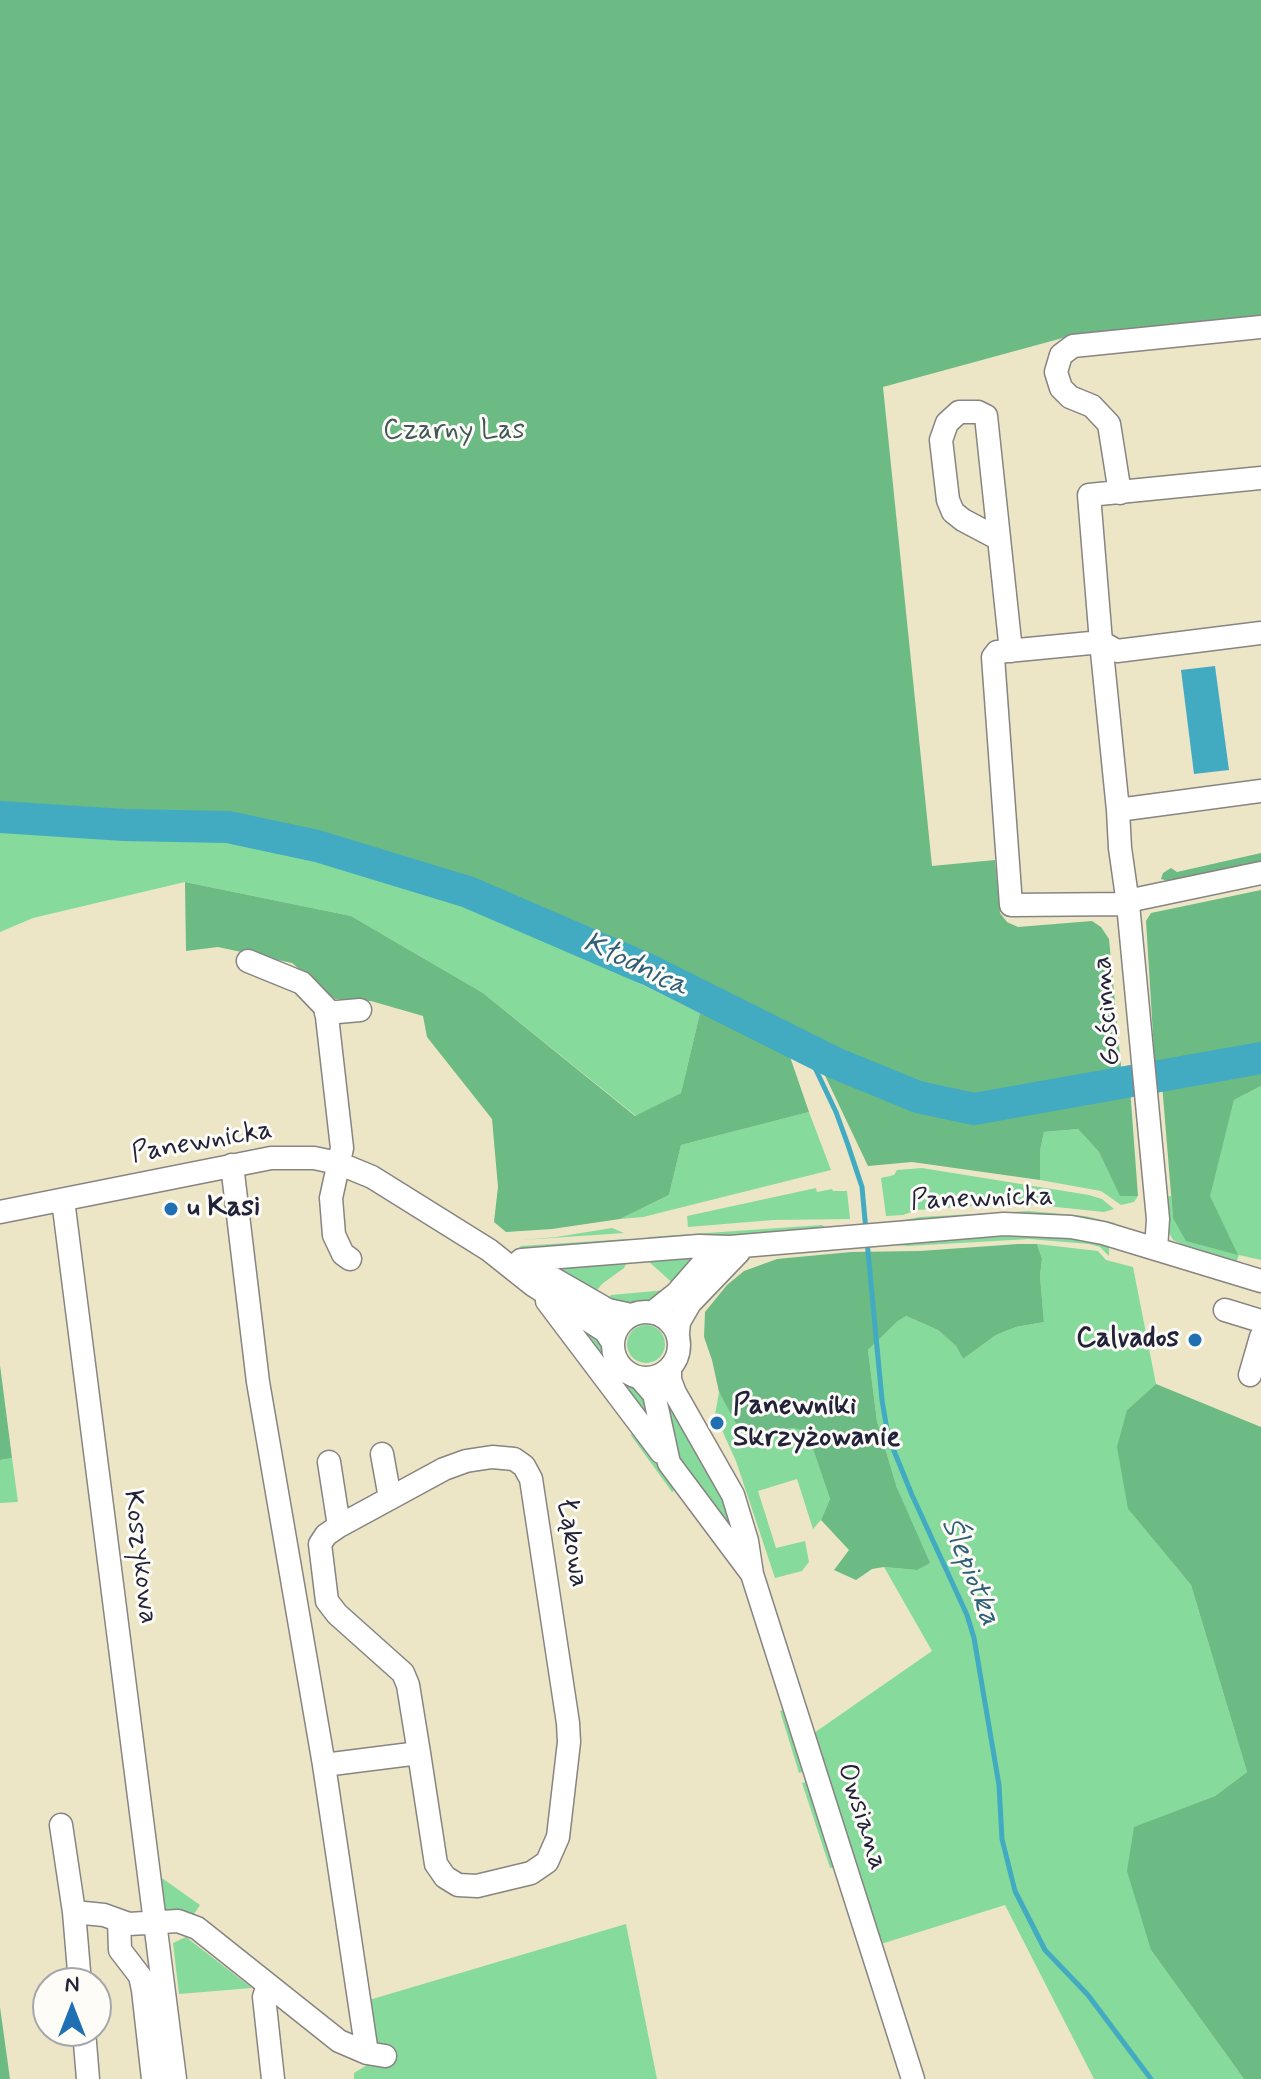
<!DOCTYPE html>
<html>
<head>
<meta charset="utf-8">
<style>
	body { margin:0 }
	#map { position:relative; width:1261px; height:2079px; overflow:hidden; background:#ece6c7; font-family:Mynerve,sans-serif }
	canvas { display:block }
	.north { position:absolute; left:32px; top:1967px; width:80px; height:80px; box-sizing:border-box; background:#fdfcf7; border:2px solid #a5a5ac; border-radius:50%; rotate:0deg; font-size:22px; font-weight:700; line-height:32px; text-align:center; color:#22223b }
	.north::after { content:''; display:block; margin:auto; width:28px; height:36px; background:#1f6fb2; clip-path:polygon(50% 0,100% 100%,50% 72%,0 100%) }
</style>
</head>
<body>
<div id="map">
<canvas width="1261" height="2079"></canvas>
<div class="north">N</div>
</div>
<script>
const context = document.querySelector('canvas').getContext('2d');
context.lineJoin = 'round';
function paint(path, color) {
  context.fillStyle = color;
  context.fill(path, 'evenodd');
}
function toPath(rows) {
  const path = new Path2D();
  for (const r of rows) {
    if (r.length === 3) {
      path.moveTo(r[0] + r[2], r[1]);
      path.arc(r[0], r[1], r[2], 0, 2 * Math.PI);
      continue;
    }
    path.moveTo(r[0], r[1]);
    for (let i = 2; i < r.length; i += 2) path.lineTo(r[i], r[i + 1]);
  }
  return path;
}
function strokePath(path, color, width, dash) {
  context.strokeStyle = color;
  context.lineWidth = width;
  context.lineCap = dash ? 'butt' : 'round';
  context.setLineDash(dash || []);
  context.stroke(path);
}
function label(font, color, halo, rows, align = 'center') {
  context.font = font + ' Mynerve,sans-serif';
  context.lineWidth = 6;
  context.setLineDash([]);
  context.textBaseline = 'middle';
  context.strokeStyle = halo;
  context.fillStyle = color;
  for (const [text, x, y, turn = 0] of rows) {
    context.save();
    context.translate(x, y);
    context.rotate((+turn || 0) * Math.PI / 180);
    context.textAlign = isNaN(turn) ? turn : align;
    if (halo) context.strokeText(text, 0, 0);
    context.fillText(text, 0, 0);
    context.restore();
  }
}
const green = toPath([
	[0,823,226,833,314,854,466,899,700,1013,681,1093,636,1116,483,993,351,916,185,882,33,918,0,932],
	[1261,1086,1261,1260,1239,1255,1236,1263,1195,1250,1173,1240,1168,1231,1164,1197,1171,1196,1173,1218,1209,1196,1234,1100],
	[809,1112,831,1170,643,1217,620,1219,669,1195,681,1145],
	[1078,1129,1099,1152,1120,1195,1138,1196,1134,1202,1121,1205,1101,1191,1040,1180,1040,1151,1044,1132],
	[922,1168,1089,1195,1102,1199,1114,1209,1104,1212,1018,1203,917,1210,903,1215,886,1216,881,1178,894,1175,897,1170],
	[816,1188,817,1192,832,1189,833,1191,847,1191,850,1219,773,1220,688,1227,687,1216],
	[1029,1211,1085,1216,1115,1223,1114,1226,896,1222,919,1217],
	[822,1225,826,1228,691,1240,645,1240,649,1237],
	[612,1228,624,1233,522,1240,556,1237],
	[1018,1234,1079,1238,1109,1245,1109,1256,1100,1247,1089,1244,1029,1239,908,1246,895,1245,894,1242],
	[628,1239,628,1245,531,1252,517,1249,521,1246],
	[1037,1244,1098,1251,1106,1260,1133,1267,1156,1384,1127,1410,1128,1509,1191,1585,1247,1772,1215,1796,1138,1826,1151,1950,1244,2079,1094,2079,1005,1905,881,1944,814,1733,932,1651,884,1567,917,1570,897,1488,877,1421,868,1350,898,1321,906,1316,938,1330,956,1346,963,1359,996,1335,1016,1327,1044,1322,1040,1276,1042,1259],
	[696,1255,676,1286,647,1260],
	[629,1258,624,1268,602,1284,593,1295,555,1273,554,1264],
	[666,1290,651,1303,624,1306,606,1303,611,1295],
	[646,1344,19],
	[591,1326,603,1343,612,1367,643,1393,654,1431,585,1338],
	[660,1385,719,1480,731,1520,727,1524,680,1469],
	[719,1392,745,1437,792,1428,807,1430,830,1499,821,1520,813,1529,797,1479,758,1491,776,1548,805,1541,809,1562,802,1571,775,1578,736,1461,715,1415],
	[630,1434,641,1438,658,1461,674,1491,672,1492],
	[12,1458,18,1502,0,1503,0,1460],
	[786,1709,806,1771,799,1773,780,1711],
	[809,1781,836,1867,830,1868,802,1783],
	[159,1876,200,1905,194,1914,166,1913],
	[626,1924,657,2079,354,2079,354,2073,372,2062,378,2048,369,2000],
	[186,1937,252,1988,179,1994,173,1943]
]);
const forest = toPath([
	[0,0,1261,0,1261,317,1070,336,883,387,932,866,995,860,1000,913,1007,922,1018,927,1092,921,1101,927,1109,939,1122,1077,974,1102,919,1091,808,1046,664,972,470,888,318,841,229,823,0,811],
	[1261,853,1261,863,1171,882,1161,879,1163,873,1171,868,1177,872],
	[185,882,351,916,483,993,635,1116,681,1093,700,1013,788,1051,809,1112,681,1145,669,1195,620,1219,552,1229,506,1232,494,1222,498,1187,492,1119,427,1037,423,1016,371,1001,335,999,292,963,218,947,186,951],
	[1261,890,1261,1051,1155,1067,1146,921,1151,913],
	[819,1063,919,1105,987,1114,1130,1088,1138,1196,1120,1196,1099,1152,1078,1129,1044,1132,1040,1151,1040,1180,912,1162,868,1166],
	[1261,1067,1261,1086,1234,1100,1210,1196,1238,1255,1186,1241,1173,1218,1162,1084],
	[1018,1244,1037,1244,1042,1259,1040,1276,1044,1322,1016,1327,996,1335,963,1359,956,1346,938,1330,906,1316,898,1321,868,1350,877,1421,897,1488,930,1563,917,1570,884,1567,872,1569,856,1580,834,1570,849,1550,821,1520,830,1499,807,1431,792,1428,744,1438,719,1392,712,1360,704,1337,705,1312,727,1285,744,1271,777,1259,851,1252,920,1251],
	[0,1365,12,1458,0,1460],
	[1156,1384,1261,1427,1261,2079,1244,2079,1151,1950,1127,1871,1134,1827,1215,1796,1247,1772,1191,1585,1128,1509,1117,1447,1127,1410],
	[0,2007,10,2079,0,2079]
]);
const water = toPath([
	[1215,666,1229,770,1194,774,1181,670]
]);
const stream = toPath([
	[807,1051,836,1112,848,1145,862,1187,866,1231],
	[867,1241,882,1400,888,1436,912,1495,967,1615,974,1638,999,1785,1002,1839,1015,1891,1045,1950,1088,1995,1151,2079]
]);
const river = toPath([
	[0,817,124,825,228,827,317,846,468,892,649,970,835,1063,918,1097,974,1109,1261,1058]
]);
const minor = toPath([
	[1261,478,1089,495,1101,642,1118,810,1120,848,1128,904,1011,905,993,657,997,652,1101,642,1117,651,1261,633],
	[1120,493,1109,424,1092,406,1070,397,1061,388,1056,372,1061,355,1073,346,1261,327],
	[999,539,963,520,953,512,948,500,941,440,947,423,959,412,978,412,986,416,1011,651],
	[1118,810,1261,791],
	[248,961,302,983,326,1008,342,1148,331,1198,334,1235,343,1254,350,1259],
	[326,1013,360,1010],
	[232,1165,258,1382,324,1765,367,2053],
	[63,1200,175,2079],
	[0,1212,271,1158,314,1158,338,1163,372,1177,489,1250,533,1285,605,1331,613,1343],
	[1156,1249,1158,1219,1128,904,1137,899,1261,873],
	[521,1260,608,1310,631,1315],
	[522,1260,699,1246,729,1247],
	[547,1301,661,1452],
	[1225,1310,1261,1321],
	[646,1345,33],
	[653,1312,677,1293,705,1261,730,1247,1004,1224,1071,1227,1103,1233,1261,1281],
	[678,1333,679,1322,690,1303,739,1252],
	[670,1368,670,1380,675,1393,733,1495,747,1541,752,1574,913,2079],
	[1250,1375,1261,1337],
	[640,1378,654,1394,669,1463,752,1574],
	[382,1454,390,1498],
	[329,1462,339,1526],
	[324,1765,419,1753,436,1864,445,1877,458,1885,477,1886,531,1873,547,1862,558,1837,569,1742,568,1723,531,1479,524,1466,514,1459,492,1457,466,1461,444,1469,339,1526,326,1535,320,1544,327,1601,337,1614,403,1673,408,1685,419,1753],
	[61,1825,74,1912,80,1983],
	[74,1912,104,1915,129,1924,178,1921,197,1928,339,2041,367,2053,385,2056],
	[119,1921,120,1950,140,1976,143,1990,153,2079],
	[268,1985,264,1997,273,2079],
	[84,2031,88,2079]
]);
const markers = [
	[171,1209,8,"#1f6fb2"],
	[1195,1340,8,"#1f6fb2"],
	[717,1423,8,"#1f6fb2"]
];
const parkNames = [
	["Czarny Las",454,432]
];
const streetNames = [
	["Gościnna",1108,1011,-95],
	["Panewnicka",202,1143,-10],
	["Panewnicka",982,1200,-2],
	["Łąkowa",571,1543,81],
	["Koszykowa",139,1557,83],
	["Owsiana",861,1817,72]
];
const poiNames = [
	["u Kasi",187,1209],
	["Calvados",1179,1340,"right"],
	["Panewniki",733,1407],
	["Skrzyżowanie",733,1439]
];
const waterNames = [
	["Kłodnica",635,966,25],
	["Ślepiotka",969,1572,68]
];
paint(green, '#86da9c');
paint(forest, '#6cba84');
paint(water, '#42abc2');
strokePath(stream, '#42abc2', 5);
strokePath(river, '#42abc2', 32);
strokePath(minor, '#878481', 25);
strokePath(minor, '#fff', 22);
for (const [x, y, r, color] of markers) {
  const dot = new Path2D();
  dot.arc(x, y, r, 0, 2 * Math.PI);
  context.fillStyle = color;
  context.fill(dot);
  strokePath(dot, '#fdfcf7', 3);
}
label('28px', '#405958', '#fdfcf7', parkNames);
label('28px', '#22223b', '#fdfcf7', streetNames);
label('bold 28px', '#22223b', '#fdfcf7', poiNames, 'left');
label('italic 30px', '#306078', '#fdfcf7', waterNames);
</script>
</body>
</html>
